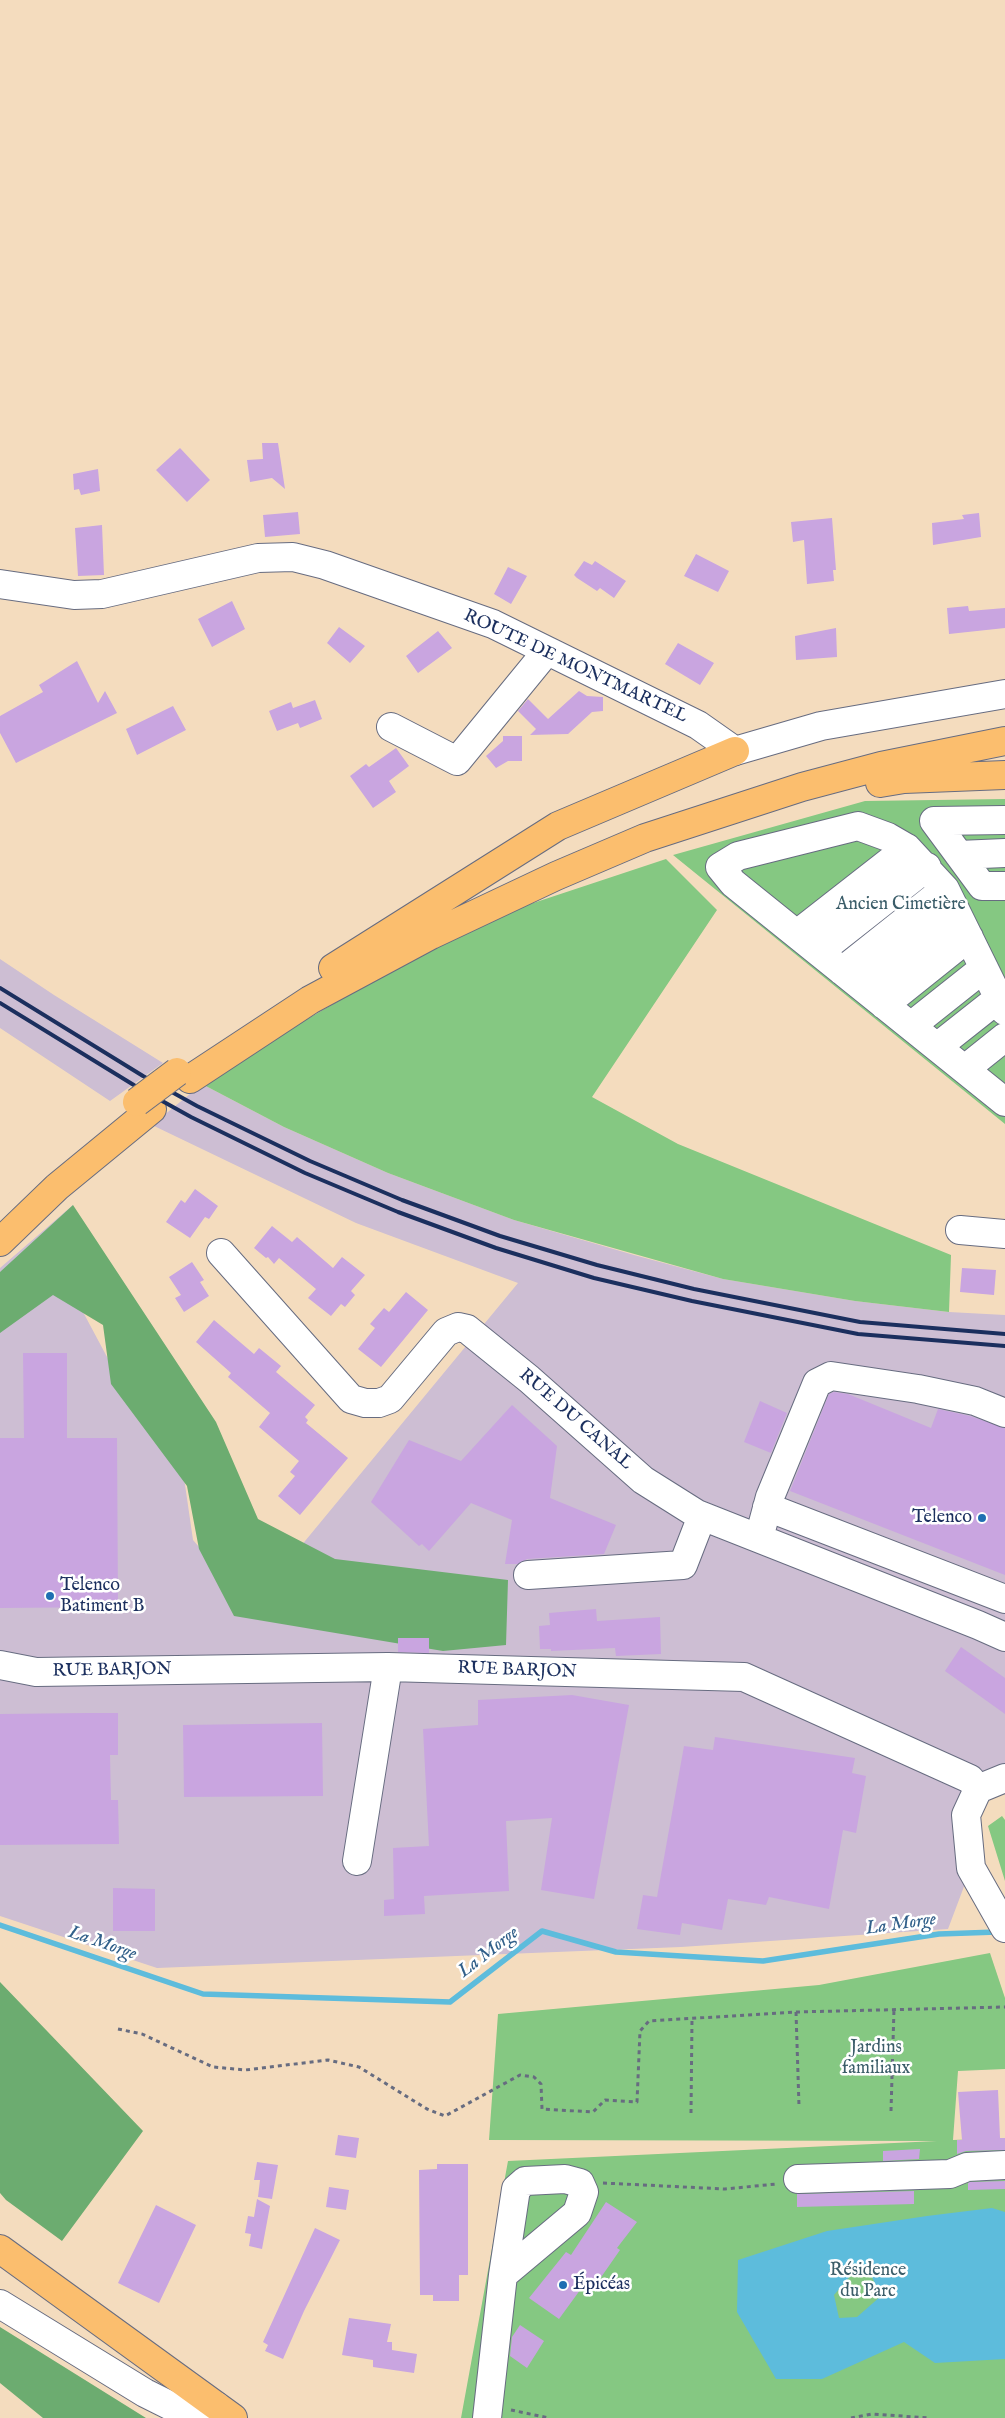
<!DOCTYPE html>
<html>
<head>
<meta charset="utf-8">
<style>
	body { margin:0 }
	canvas { display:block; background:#f4dcbe }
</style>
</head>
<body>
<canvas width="1005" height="2418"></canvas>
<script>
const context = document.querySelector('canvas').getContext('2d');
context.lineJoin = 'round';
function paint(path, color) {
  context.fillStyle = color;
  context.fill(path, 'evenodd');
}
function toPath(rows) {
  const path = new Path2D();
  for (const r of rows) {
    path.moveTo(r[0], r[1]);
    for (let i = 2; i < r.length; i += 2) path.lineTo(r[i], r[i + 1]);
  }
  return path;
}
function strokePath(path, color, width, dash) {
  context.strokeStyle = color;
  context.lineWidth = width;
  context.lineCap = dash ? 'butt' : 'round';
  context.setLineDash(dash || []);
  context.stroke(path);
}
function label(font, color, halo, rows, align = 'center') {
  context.font = font + ' "IM FELL English",serif';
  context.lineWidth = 5;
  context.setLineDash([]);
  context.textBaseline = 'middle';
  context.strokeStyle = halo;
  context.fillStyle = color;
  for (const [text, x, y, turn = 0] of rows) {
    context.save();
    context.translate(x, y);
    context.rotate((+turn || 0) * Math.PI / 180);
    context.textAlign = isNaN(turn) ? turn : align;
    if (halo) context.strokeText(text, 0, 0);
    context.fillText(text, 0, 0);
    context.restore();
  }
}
const industrial = toPath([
	[0,959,54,995,163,1063,110,1101,0,1028],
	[202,1084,284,1127,388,1173,514,1220,634,1255,723,1279,855,1301,949,1312,1005,1315,1005,1778,978,1789,971,1868,948,1929,681,1947,157,1968,0,1916,0,1268,73,1205,59,1267,114,1370,181,1457,193,1540,228,1580,258,1598,518,1283,356,1223,152,1125]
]);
const green = toPath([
	[1005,799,1005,1124,673,855,865,801],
	[666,859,717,910,592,1097,678,1144,951,1255,949,1312,855,1301,723,1279,514,1220,388,1173,284,1127,202,1084,276,1037,476,922],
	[1002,1816,1005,1820,1005,1881,988,1826],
	[990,1953,1005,1998,1005,2069,958,2071,953,2140,1005,2138,1005,2418,461,2418,508,2161,937,2141,489,2140,498,2014,819,1985]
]);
const forest = toPath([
	[73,1205,216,1422,258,1519,335,1559,508,1580,506,1645,443,1651,234,1616,199,1549,187,1486,111,1384,103,1325,53,1295,0,1333,0,1272],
	[0,1982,143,2131,62,2241,6,2200,0,2193],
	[0,2327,146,2418,43,2418,0,2383]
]);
const water = toPath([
	[992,2208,1005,2212,1005,2359,935,2363,904,2342,822,2379,776,2379,737,2312,738,2260,827,2231,927,2216],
	[852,2274,871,2275,881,2296,857,2317,839,2318,834,2295]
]);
const stream = toPath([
	[0,1925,203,1994,450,2002,542,1931,616,1952,763,1961,939,1934,997,1932]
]);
const building = toPath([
	[262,443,278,443,285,489,272,478,250,482,247,460,263,459],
	[180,448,210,480,187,502,156,470],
	[98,469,100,491,81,495,79,489,74,490,73,474],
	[298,512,300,534,265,537,263,515],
	[979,513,981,537,933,545,932,523,964,519,962,515],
	[832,518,836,570,833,570,834,581,807,584,804,540,793,542,791,522],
	[102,525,104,575,78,576,75,528],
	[696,554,729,571,718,592,684,576],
	[584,561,592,565,595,561,626,581,614,598,600,588,597,591,577,578,574,575],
	[508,567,527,576,511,604,494,594],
	[232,601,245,629,212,647,198,619],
	[968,606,969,611,1005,608,1005,628,949,634,947,608],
	[339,627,365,646,350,663,327,643],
	[836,628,837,657,796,660,795,636],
	[438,631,452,648,418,673,406,656],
	[678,643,714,663,700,685,665,664],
	[77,661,98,703,105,691,117,713,16,763,0,733,0,716,43,692,39,685],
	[579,691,587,696,603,697,603,711,592,712,568,734,530,735,536,729,518,711,528,699,548,719],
	[315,700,322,719,300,728,298,723,277,731,269,711,291,702,293,708],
	[173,706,186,730,137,755,126,729],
	[503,736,522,736,522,761,508,761,496,768,486,756,503,741],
	[396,748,409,766,389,781,396,792,373,808,350,776,366,764,369,767],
	[195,1189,218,1206,209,1219,205,1217,190,1238,166,1222,181,1200,185,1203],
	[272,1226,292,1242,297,1237,333,1268,342,1257,365,1275,351,1291,355,1295,345,1307,341,1304,331,1316,308,1298,316,1289,279,1258,274,1264,268,1257,266,1258,254,1248],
	[192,1262,204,1280,200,1282,209,1296,184,1312,175,1298,181,1295,169,1277],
	[962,1268,996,1270,994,1295,960,1292],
	[406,1292,428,1310,381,1367,358,1349,375,1328,370,1324,384,1308,389,1312],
	[214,1320,254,1354,259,1348,281,1366,276,1372,315,1405,305,1417,308,1420,306,1423,348,1458,300,1515,278,1496,295,1476,290,1472,299,1461,259,1427,270,1413,228,1377,231,1373,196,1342],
	[23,1353,67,1353,67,1438,117,1438,118,1607,0,1608,0,1438,24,1438],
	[834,1392,848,1394,931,1428,938,1409,970,1416,1005,1428,1005,1575,790,1491,829,1394],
	[760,1401,787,1413,771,1453,744,1442],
	[512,1405,557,1446,550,1498,616,1525,604,1554,527,1559,518,1564,505,1564,512,1520,471,1503,429,1551,422,1544,419,1546,371,1502,409,1440,461,1461],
	[596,1609,597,1621,660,1617,661,1654,616,1656,615,1648,551,1651,551,1649,540,1649,539,1626,550,1625,549,1613],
	[398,1638,429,1638,429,1653,398,1652],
	[961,1647,1005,1678,1005,1714,945,1671],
	[572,1695,629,1705,594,1899,541,1890,552,1818,506,1821,509,1891,424,1896,425,1914,384,1916,384,1900,394,1899,393,1848,429,1846,423,1729,478,1725,478,1700],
	[88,1713,118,1713,118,1755,110,1755,111,1800,118,1800,119,1844,0,1845,0,1714],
	[322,1723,323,1796,184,1797,183,1725],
	[715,1737,855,1758,852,1773,866,1776,856,1833,843,1830,829,1909,769,1897,766,1905,728,1899,722,1930,682,1923,680,1935,637,1929,643,1895,657,1897,684,1746,713,1750],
	[113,1888,155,1889,155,1931,113,1931],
	[998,2090,1000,2138,1005,2138,1005,2150,966,2151,957,2154,957,2140,962,2140,958,2092],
	[338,2135,359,2138,356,2158,335,2155],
	[920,2149,919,2159,883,2161,883,2151],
	[257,2162,278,2165,272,2199,258,2197,260,2180,254,2180],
	[437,2164,468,2164,468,2275,459,2275,459,2301,433,2301,433,2295,420,2295,419,2170,437,2169],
	[1005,2181,1005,2189,968,2190,968,2183,970,2182],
	[329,2187,349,2190,346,2210,326,2207],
	[914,2191,914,2204,797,2207,797,2194],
	[257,2199,270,2206,262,2249,249,2246,251,2234,245,2233,248,2216,254,2217],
	[606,2202,637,2222,617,2248,620,2250,597,2283,591,2279,586,2288,583,2286,559,2319,529,2298,566,2252,571,2255],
	[156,2205,196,2225,159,2303,118,2283],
	[315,2228,340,2240,304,2311,283,2359,265,2351,268,2345,263,2342],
	[349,2318,391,2324,387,2342,392,2342,392,2350,417,2354,414,2373,373,2367,373,2360,342,2355],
	[520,2325,544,2341,527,2368,510,2356,512,2337]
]);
const path = toPath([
	[796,2012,799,2106],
	[118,2029,142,2034,213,2067,245,2070,328,2060,359,2067,427,2109,445,2116,520,2075,534,2077,541,2084,542,2109,593,2112,605,2100,637,2102,640,2031,649,2021,796,2012,1005,2007],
	[891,2111,894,2009],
	[691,2113,692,2019],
	[603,2183,725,2189,776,2184],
	[511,2410,549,2418],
	[851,2418,872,2414,930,2418]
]);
const minor = toPath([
	[0,584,74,595,102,594,258,558,293,557,325,565,493,624,698,725,735,751,821,726,1005,694],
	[391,727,457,761,547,651],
	[1005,820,934,821,982,886,1005,886],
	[959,855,1005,853],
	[797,934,907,848],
	[819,952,927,867],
	[842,971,945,889],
	[864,988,957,914],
	[884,1005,969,937],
	[1005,1011,945,889,907,848,888,837,858,826,738,856,720,867,733,883,1005,1102],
	[911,1026,984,968],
	[937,1047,999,998],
	[965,1069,1005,1037],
	[960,1230,1005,1234],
	[221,1253,351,1399,365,1403,379,1403,390,1399,446,1332,458,1327,467,1329,529,1379,643,1480,697,1514,978,1625,1005,1637],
	[767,1507,1005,1599],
	[759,1538,770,1497,817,1383,831,1376,918,1389,975,1401,1005,1413],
	[528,1575,683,1565,702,1516],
	[0,1665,36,1672,388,1667,744,1677,970,1779,978,1789],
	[978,1789,966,1815,971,1868,1005,1928],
	[978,1789,1005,1778],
	[357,1861,388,1667],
	[798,2179,950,2174,967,2167,1005,2165],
	[0,2304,145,2393,185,2413,207,2415,216,2406],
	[487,2418,503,2275,516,2189,525,2181,565,2179,580,2183,584,2192,577,2213,503,2275]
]);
const major = toPath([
	[880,783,904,779,1005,775],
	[333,968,558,826,735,751],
	[190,1079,310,1000,431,935,556,876,645,838,802,787,881,766,1005,741],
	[0,1242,57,1187,152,1109],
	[0,2249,233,2418]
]);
const rail = toPath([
	[0,988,143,1076,197,1106,310,1161,402,1200,500,1236,597,1265,694,1289,860,1322,1005,1334],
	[0,1003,137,1087,191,1117,305,1173,398,1212,496,1248,594,1278,692,1301,858,1334,1005,1346]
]);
const majorBridge = toPath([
	[137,1102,177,1072]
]);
const markers = [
	[982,1518,5,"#1f6fb2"],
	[50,1596,5,"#1f6fb2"],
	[563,2285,5,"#1f6fb2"]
];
const streetNames = [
	["ROUTE DE MONTMARTEL",575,667,25],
	["RUE DU CANAL",575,1420,41],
	["RUE BARJON",112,1671,-1],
	["RUE BARJON",517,1671,2]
];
const parkNames = [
	["Ancien Cimetière",901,905],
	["Jardins",876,2048],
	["familiaux",876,2069],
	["Résidence",868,2271],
	["du Parc",868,2292]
];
const poiNames = [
	["Telenco",972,1518,"right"],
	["Telenco",60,1586],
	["Batiment B",60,1607],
	["Épicéas",573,2285]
];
const waterNames = [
	["La Morge",901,1925,-8],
	["La Morge",102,1944,19],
	["La Morge",489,1953,-38]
];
paint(industrial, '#cdbed3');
paint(green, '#85c882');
paint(forest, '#6cac70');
paint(water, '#5dbcdc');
strokePath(stream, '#5dbcdc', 5.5);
paint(building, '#c9a5e0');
strokePath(minor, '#676c80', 30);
strokePath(major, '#676c80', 30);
strokePath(path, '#676c80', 3, [4, 4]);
strokePath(minor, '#fff', 28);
strokePath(major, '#fbbe6e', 28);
strokePath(rail, '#1b2f5e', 4);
strokePath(majorBridge, '#676c80', 30, []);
strokePath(majorBridge, '#fbbe6e', 28);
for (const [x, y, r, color] of markers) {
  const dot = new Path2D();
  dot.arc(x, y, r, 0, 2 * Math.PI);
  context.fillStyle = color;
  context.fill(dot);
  strokePath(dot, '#fff', 2);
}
label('18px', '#1b2f5e', '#fff', streetNames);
label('18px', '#3b5d69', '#fff', parkNames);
label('18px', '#1b2f5e', '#fff', poiNames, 'left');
label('italic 19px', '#32608a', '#fff', waterNames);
</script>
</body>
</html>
